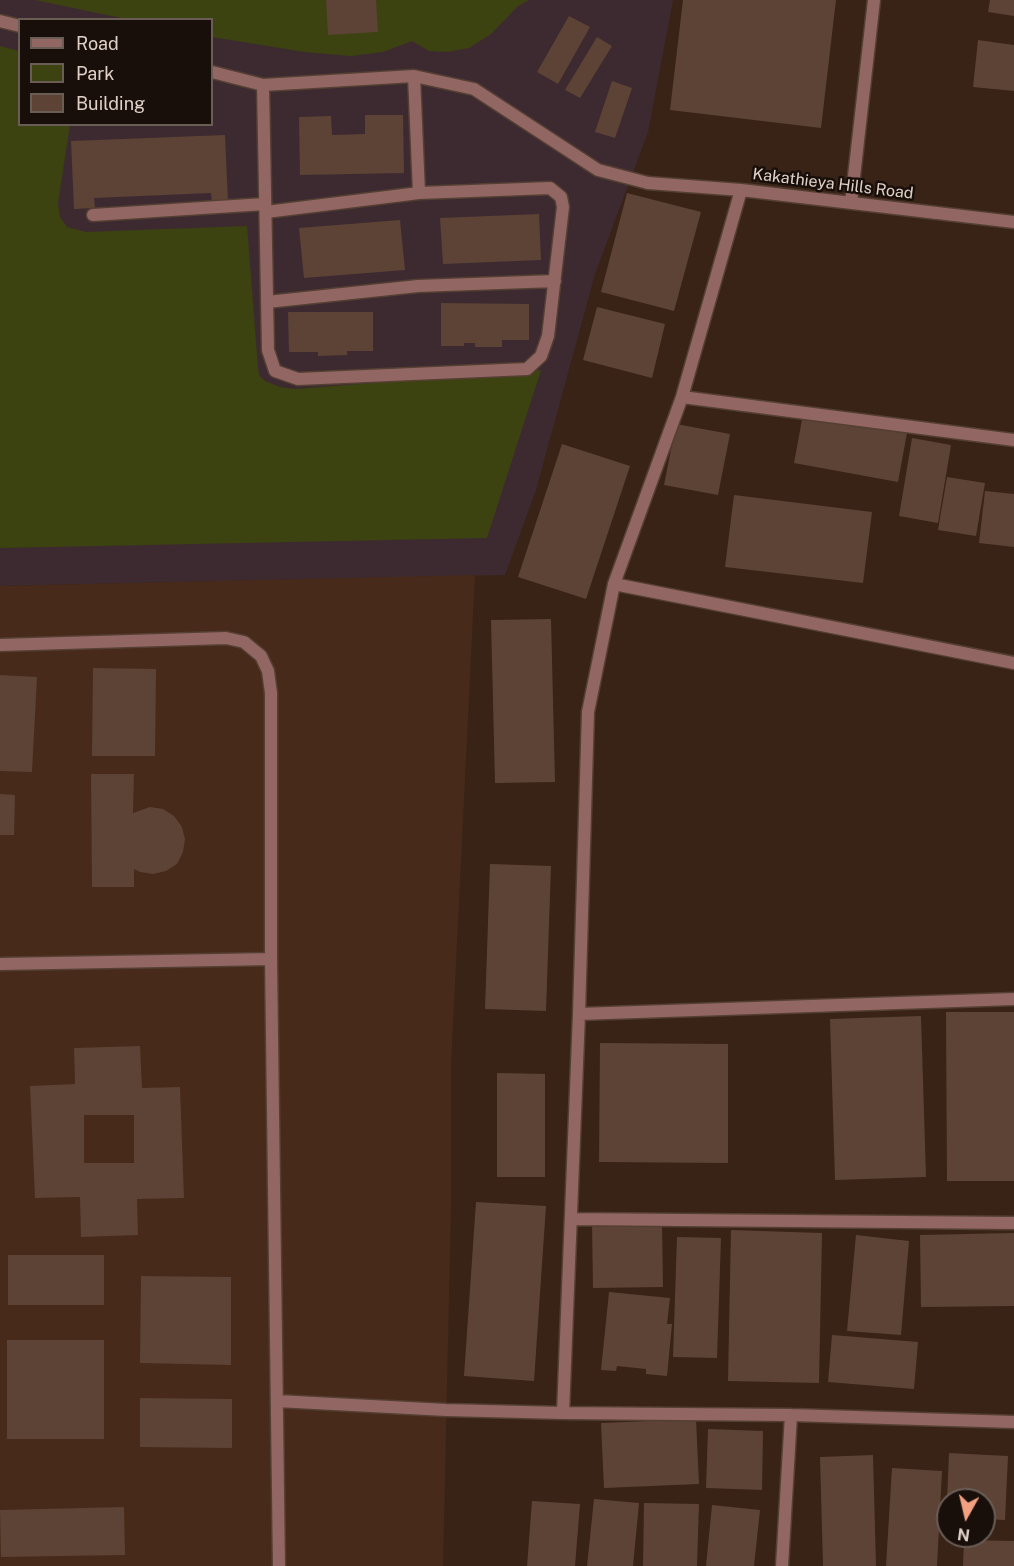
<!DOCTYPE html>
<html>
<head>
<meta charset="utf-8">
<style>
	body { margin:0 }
	#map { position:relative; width:1014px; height:1566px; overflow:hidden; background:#392316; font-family:"Public Sans",sans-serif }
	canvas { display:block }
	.legend { position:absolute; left:18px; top:18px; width:195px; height:108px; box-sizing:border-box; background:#190f0a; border:2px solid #695d56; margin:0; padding:8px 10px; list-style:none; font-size:18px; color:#e0d1c8 }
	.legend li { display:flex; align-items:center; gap:12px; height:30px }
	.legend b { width:30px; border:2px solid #695d56 }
	.north { position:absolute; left:936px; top:1488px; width:60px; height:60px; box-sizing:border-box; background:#190f0a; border:2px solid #695d56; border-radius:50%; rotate:188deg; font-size:16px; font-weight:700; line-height:24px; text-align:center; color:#e0d1c8 }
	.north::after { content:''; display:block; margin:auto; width:21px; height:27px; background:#f3a081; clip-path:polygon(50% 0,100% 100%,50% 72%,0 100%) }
</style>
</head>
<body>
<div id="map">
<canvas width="1014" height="1566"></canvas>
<ul class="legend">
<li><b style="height:8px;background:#916663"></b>Road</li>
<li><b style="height:16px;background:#3c4210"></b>Park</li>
<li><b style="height:16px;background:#5c4335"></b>Building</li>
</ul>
<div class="north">N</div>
</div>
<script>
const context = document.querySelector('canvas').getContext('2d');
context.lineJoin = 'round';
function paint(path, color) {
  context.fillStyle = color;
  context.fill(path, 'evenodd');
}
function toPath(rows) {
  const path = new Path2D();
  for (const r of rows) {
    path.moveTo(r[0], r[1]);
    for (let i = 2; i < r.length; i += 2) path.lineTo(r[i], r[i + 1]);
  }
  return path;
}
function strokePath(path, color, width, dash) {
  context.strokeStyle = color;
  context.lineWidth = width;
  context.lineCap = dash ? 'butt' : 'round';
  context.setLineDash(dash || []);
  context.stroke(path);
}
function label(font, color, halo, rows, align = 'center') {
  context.font = font + ' "Public Sans",sans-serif';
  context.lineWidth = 5;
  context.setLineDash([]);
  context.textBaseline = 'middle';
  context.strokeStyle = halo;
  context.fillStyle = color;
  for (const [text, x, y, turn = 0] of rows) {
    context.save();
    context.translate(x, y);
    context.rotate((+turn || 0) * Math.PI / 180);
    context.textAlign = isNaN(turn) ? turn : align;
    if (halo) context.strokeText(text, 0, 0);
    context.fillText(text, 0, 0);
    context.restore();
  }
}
const commercial = toPath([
	[0,0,673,0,648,132,595,274,536,490,505,575,0,586],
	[20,20,212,20,212,124,20,124]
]);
const built = toPath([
	[475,575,451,1065,451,1207,443,1566,0,1566,0,586]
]);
const green = toPath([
	[35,0,529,0,518,6,491,34,469,48,447,52,429,51,412,41,383,52,351,56,304,52,212,37,212,20,126,19],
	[0,46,19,51,20,124,70,125,58,203,60,217,67,227,86,232,247,226,258,367,259,375,265,381,280,387,295,389,541,370,487,538,0,548]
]);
const building = toPath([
	[326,0,376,0,378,32,328,35],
	[683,0,836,0,821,128,670,110],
	[990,0,1014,0,1014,16,988,12],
	[569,16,590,27,558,84,537,72],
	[597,37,612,46,580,98,565,90],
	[978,40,1014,45,1014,91,973,87],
	[612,81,632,88,615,138,595,132],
	[365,115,403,115,404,173,300,175,299,117,331,116,332,135,365,134],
	[225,135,228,202,212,203,211,193,94,198,95,208,74,209,71,141],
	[627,193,701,212,674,311,601,292],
	[539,214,541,260,443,264,440,218],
	[400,220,405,270,304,278,299,228],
	[441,303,529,304,529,340,502,340,502,347,475,347,475,343,464,343,464,346,441,346],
	[597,307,665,324,652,378,583,360],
	[288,312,373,312,373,351,347,351,347,355,318,356,318,352,289,352],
	[803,414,907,433,898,482,794,463],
	[676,424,730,434,718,495,664,485],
	[912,438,951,445,938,523,899,516],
	[562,444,630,466,586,599,518,577],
	[947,477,985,483,976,536,938,530],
	[985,491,1014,494,1014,547,979,543],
	[734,495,872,512,863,583,725,567],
	[551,619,555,782,495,783,491,620],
	[93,668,156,669,155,756,92,756],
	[0,675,37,677,32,772,0,771],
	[91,774,134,774,133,813,150,807,163,809,174,816,182,827,185,839,183,852,177,864,166,871,153,874,140,872,134,869,134,887,92,887],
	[0,794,15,795,14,835,0,835],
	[490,864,551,866,546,1011,485,1009],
	[946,1012,1014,1012,1014,1181,947,1181],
	[921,1016,926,1177,835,1180,830,1019],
	[600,1043,728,1044,728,1163,599,1162],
	[140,1046,142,1088,180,1087,184,1198,137,1199,138,1235,81,1237,80,1197,35,1198,30,1086,75,1084,74,1048],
	[84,1115,134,1115,134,1163,84,1163],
	[497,1073,545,1074,545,1177,497,1177],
	[476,1202,546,1206,534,1381,464,1376],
	[662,1222,663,1287,593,1288,592,1223],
	[731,1230,822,1233,819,1383,728,1381],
	[1014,1233,1014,1306,921,1307,920,1235],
	[856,1235,909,1241,901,1335,847,1331],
	[677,1237,721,1238,717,1358,673,1357],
	[8,1255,104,1255,104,1305,8,1305],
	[141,1276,231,1277,231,1365,140,1363],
	[609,1292,670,1298,667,1324,672,1324,667,1376,646,1374,646,1369,617,1366,616,1371,601,1370],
	[832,1335,918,1342,914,1389,828,1382],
	[7,1340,104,1340,104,1439,7,1439],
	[140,1398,232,1399,232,1448,140,1447],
	[696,1419,699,1484,604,1488,601,1423],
	[708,1429,763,1431,762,1490,706,1488],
	[949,1453,1008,1456,1005,1520,984,1519,984,1500,947,1500],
	[873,1455,876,1566,823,1566,820,1457],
	[892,1468,942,1471,937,1566,886,1566],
	[594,1499,639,1503,633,1566,587,1566],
	[532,1501,580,1504,575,1566,527,1566],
	[644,1503,699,1504,697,1566,643,1566],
	[712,1505,760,1510,754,1566,706,1566],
	[124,1507,125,1555,1,1557,0,1510],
	[964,1540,1014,1541,1014,1566,963,1566]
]);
const lane = toPath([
	[0,21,20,26],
	[212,72,263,85,414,76,474,89,598,170,648,183],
	[263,85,268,350,275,371,298,379,527,369,541,356,548,336,563,207,561,197,550,188,419,193,414,76],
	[266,212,419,193],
	[93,215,265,204],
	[267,302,418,286,555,281]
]);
const street = toPath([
	[648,183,741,190,1014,222],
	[851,203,874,0],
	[682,397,1014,440],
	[614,584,1014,663],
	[0,645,226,638,244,642,261,656,268,671,271,693,271,959,279,1566],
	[0,964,271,959],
	[579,1014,1014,999],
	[571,1219,1014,1223],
	[277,1401,446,1410,563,1413,791,1415,1014,1422],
	[563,1413,579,1014,588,712,614,584,682,397,741,190],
	[782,1566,791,1415]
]);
const streetNames = [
	["Kakathieya Hills Road",833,184,7]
];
paint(commercial, '#3d2a31');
paint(built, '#472a19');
paint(green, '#3c4210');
paint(building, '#5c4335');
strokePath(lane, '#543f32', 15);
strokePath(street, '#543f32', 15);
strokePath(lane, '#916663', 12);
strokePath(street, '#916663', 12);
label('16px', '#e0d1c8', '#190f0a', streetNames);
</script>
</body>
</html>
